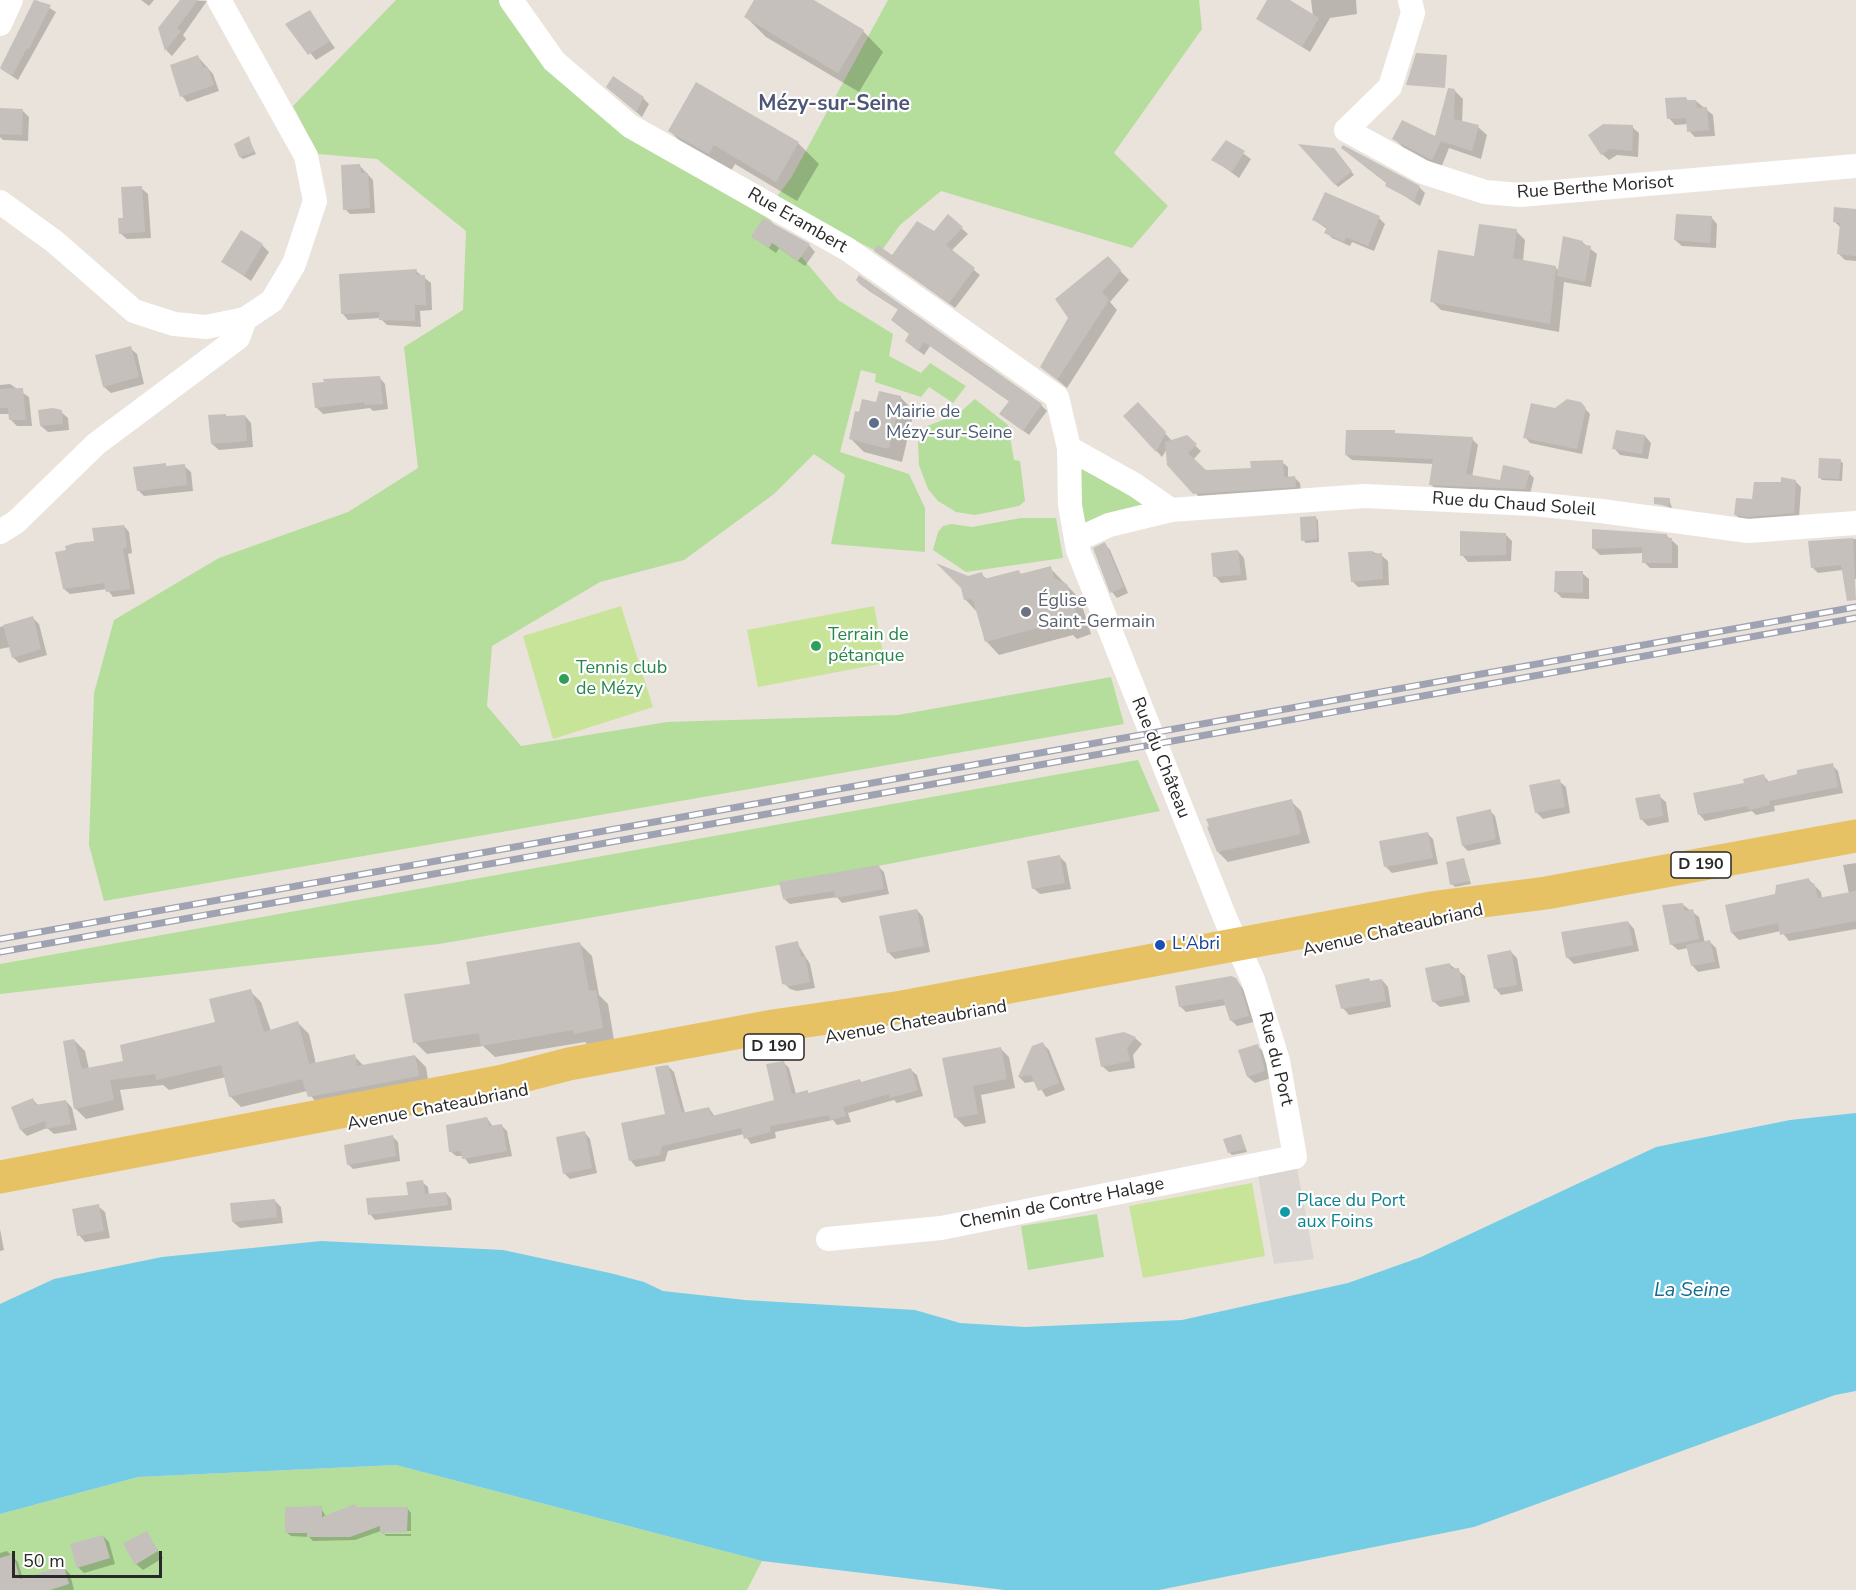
<!DOCTYPE html>
<html>
<head>
<meta charset="utf-8">
<style>
	body { margin:0 }
	#map { position:relative; width:1856px; height:1590px; overflow:hidden; background:#eae3db; font-family:"Nunito Sans",sans-serif }
	canvas { display:block }
	.scale { position:absolute; left:12px; top:1551px; width:150px; height:27px; box-sizing:border-box; border:3px solid #292929; border-top:0; padding-left:8px; font-size:18px; line-height:21px; white-space:nowrap; color:#292929; -webkit-text-stroke:4px #fff; paint-order:stroke }
</style>
</head>
<body>
<div id="map">
<canvas width="1856" height="1590"></canvas>
<div class="scale">50 m</div>
</div>
<script>
const context = document.querySelector('canvas').getContext('2d');
context.lineJoin = 'round';
function paint(path, color) {
  context.fillStyle = color;
  context.fill(path, 'evenodd');
}
function toPath(rows) {
  const path = new Path2D();
  for (const r of rows) {
    path.moveTo(r[0], r[1]);
    for (let i = 2; i < r.length; i += 2) path.lineTo(r[i], r[i + 1]);
  }
  return path;
}
function strokePath(path, color, width, dash) {
  context.strokeStyle = color;
  context.lineWidth = width;
  context.lineCap = dash ? 'butt' : 'round';
  context.setLineDash(dash || []);
  context.stroke(path);
}
function label(font, color, halo, rows, align = 'center') {
  context.font = font + ' "Nunito Sans",sans-serif';
  context.lineWidth = 4.5;
  context.setLineDash([]);
  context.textBaseline = 'middle';
  context.strokeStyle = halo;
  context.fillStyle = color;
  for (const [text, x, y, turn = 0] of rows) {
    context.save();
    context.translate(x, y);
    context.rotate((+turn || 0) * Math.PI / 180);
    context.textAlign = isNaN(turn) ? turn : align;
    if (halo) context.strokeText(text, 0, 0);
    context.fillText(text, 0, 0);
    context.restore();
  }
}
const green = toPath([
	[396,0,500,0,550,68,766,215,838,300,893,334,889,356,921,373,930,363,966,386,953,403,929,387,921,397,875,382,876,374,861,370,840,452,909,474,925,508,925,552,831,544,845,475,814,454,774,494,684,560,600,582,492,646,487,706,521,746,667,722,898,715,1111,677,1124,724,104,901,89,845,94,693,114,620,219,558,348,512,418,468,404,347,463,310,466,231,377,159,318,154,293,106],
	[888,0,1199,0,1202,29,1114,153,1168,206,1132,248,941,191,900,225,880,253,775,199,791,178],
	[975,399,1008,425,1014,460,1020,461,1025,501,1019,506,975,515,956,512,938,501,928,489,919,465,918,442,925,427,958,414],
	[1081,469,1146,500,1148,509,1080,524],
	[1021,518,1056,518,1063,558,966,572,933,550,938,532,943,526,951,524,972,527],
	[1138,760,1160,811,796,882,439,944,0,994,0,964],
	[1097,1214,1104,1257,1028,1270,1021,1226],
	[396,1465,762,1561,747,1590,0,1590,0,1514,138,1477]
]);
const pitch = toPath([
	[621,606,653,707,553,739,523,636],
	[874,606,885,663,758,687,747,630],
	[1252,1183,1265,1256,1143,1278,1129,1206]
]);
const plaza = toPath([
	[1295,1157,1314,1259,1274,1264,1256,1164]
]);
const water = toPath([
	[1856,1113,1856,1391,1835,1395,1474,1527,1159,1590,1005,1590,762,1561,396,1465,138,1477,0,1514,0,1304,54,1279,162,1257,321,1241,503,1250,610,1273,644,1282,663,1291,745,1300,915,1310,960,1323,1025,1327,1182,1320,1348,1283,1421,1257,1656,1147,1790,1120]
]);
const shadow = toPath([
	[36,0,56,12,18,80,1,69],
	[141,0,154,0,149,6],
	[182,0,207,1,183,35,186,39,172,56,167,51,159,29],
	[756,0,811,0,863,31,883,52,859,92,766,37,746,17],
	[1269,0,1287,0,1313,16,1311,0,1356,0,1357,14,1330,18,1310,52,1258,19],
	[309,12,335,48,316,60,303,44],
	[198,57,213,74,219,91,187,102,182,96],
	[697,84,798,143,819,164,797,201,735,164,730,173,690,151,670,131],
	[1454,90,1463,99,1462,123,1478,127,1487,135,1481,159,1449,148,1441,168,1403,147,1394,139,1436,138],
	[615,93,643,98,649,104,642,117],
	[1686,98,1689,102,1696,101,1713,115,1715,136,1695,137,1689,131,1688,124,1675,125,1669,118],
	[22,110,29,117,28,141,3,140,0,137,0,120],
	[1632,127,1639,133,1638,157,1617,155,1609,160,1602,154],
	[248,138,256,154,243,159,240,157],
	[1226,141,1251,159,1239,178,1213,159],
	[1302,146,1337,153,1354,175,1338,187],
	[360,166,373,180,375,213,350,214,345,209],
	[1387,185,1419,187,1425,193,1420,206],
	[141,188,148,194,151,238,127,239,120,233],
	[1856,210,1856,261,1845,260,1839,254,1841,228,1834,221],
	[948,216,968,234,951,251,980,275,955,308,882,256,893,257,934,233],
	[1711,217,1717,224,1716,248,1682,246,1675,240],
	[1379,218,1385,224,1374,251,1352,242,1350,246,1332,238,1326,232,1327,229,1314,220],
	[1516,231,1525,240,1523,261,1555,267,1559,271,1582,242,1597,254,1591,287,1564,282,1559,332,1441,310,1432,301,1475,257],
	[753,237,809,245,815,252,805,266,779,248,776,253],
	[262,245,269,252,251,281,223,262],
	[1108,258,1129,280,1110,302,1117,310,1067,388,1042,367],
	[416,271,431,283,432,310,420,311,421,327,387,325,380,318,348,320,342,313],
	[858,280,1041,405,1047,411,1029,435,1001,414,1010,402,930,346,924,355,912,346,911,334,899,310,869,291],
	[130,348,137,354,144,384,111,393,104,387],
	[379,377,385,384,388,409,373,411,370,408,323,414,316,407],
	[10,384,29,397,32,426,17,426,11,420,10,414,0,414,0,385],
	[900,397,914,411,902,462,864,452,850,438,860,414,877,404],
	[1580,403,1590,414,1582,454,1530,443,1525,437,1555,409],
	[1144,410,1172,441,1186,437,1201,451,1193,460,1206,472,1252,469,1282,462,1288,467,1288,478,1294,477,1300,483,1301,492,1200,499,1167,449,1162,457,1125,416],
	[61,412,68,418,69,430,48,432,41,426],
	[245,416,251,423,253,447,219,450,212,444],
	[1394,432,1397,435,1472,439,1478,445,1472,477,1501,481,1529,473,1534,478,1530,494,1436,490,1431,484,1434,464,1352,460,1346,455],
	[1645,436,1651,443,1648,459,1620,455,1614,448],
	[1840,461,1843,463,1842,481,1822,480,1819,477],
	[184,466,191,472,193,491,144,496,138,490],
	[1795,481,1801,487,1799,518,1741,520,1735,514,1782,483],
	[1669,499,1672,508,1655,503],
	[1315,517,1318,520,1319,542,1306,543,1303,540],
	[124,526,129,532,132,553,128,554,135,594,113,597,107,589,70,594,64,589,95,542],
	[1505,534,1512,541,1511,561,1468,562,1462,555],
	[1667,536,1678,546,1678,568,1650,568,1644,562,1644,553,1600,555,1593,548],
	[1856,539,1856,579,1850,581,1843,570,1818,573,1813,568,1810,542],
	[1105,544,1110,550,1128,593,1117,598,1112,592],
	[1238,551,1244,558,1247,580,1221,583,1215,576],
	[1373,552,1381,555,1388,561,1389,585,1358,587,1352,581],
	[1050,568,1080,599,1091,634,1077,639,1073,635,999,655,986,641,978,613,965,599,968,577,981,574,988,580,1019,572,1022,575],
	[1582,573,1589,579,1589,599,1562,598,1556,592],
	[33,618,39,624,47,655,19,663,13,657,10,647,0,649,0,627],
	[1832,765,1838,771,1843,793,1774,806,1775,811,1756,815,1752,811,1705,821,1699,814,1764,776,1770,783],
	[1559,781,1566,787,1570,813,1543,819,1536,812],
	[1659,796,1666,802,1669,822,1648,826,1642,820],
	[1291,801,1301,811,1310,843,1228,862,1218,852],
	[1490,811,1495,816,1501,844,1468,851,1463,846],
	[1427,833,1433,839,1438,864,1392,873,1386,867],
	[1060,857,1066,863,1071,889,1040,894,1033,888],
	[1464,860,1471,884,1455,887,1452,884],
	[1856,863,1856,929,1789,941,1781,931,1739,940,1732,933,1776,895,1809,880,1821,892,1822,899,1849,894,1843,865],
	[879,867,884,872,889,894,842,903,837,897,790,904,784,899],
	[1682,904,1699,917,1705,943,1710,942,1716,948,1720,968,1698,972,1692,965,1688,948,1678,950,1671,944],
	[917,910,923,917,930,952,895,959,888,952],
	[1628,922,1634,929,1639,951,1574,964,1567,957],
	[797,943,810,964,815,988,797,991,790,989,784,983],
	[580,944,592,956,599,995,608,1004,614,1040,588,1045,585,1042,495,1057,483,1046,427,1054,415,1042,472,986],
	[1511,952,1517,958,1523,991,1501,995,1495,988],
	[1449,964,1465,976,1470,1002,1440,1007,1433,1001],
	[1236,979,1245,992,1254,1022,1237,1026,1231,1020,1226,1005,1186,1012,1180,1006],
	[1369,979,1371,982,1382,980,1388,987,1391,1007,1349,1015,1343,1008],
	[250,991,261,1002,271,1031,298,1023,309,1034,316,1064,354,1056,364,1066,415,1056,426,1067,429,1086,320,1107,307,1091,241,1107,230,1096,226,1077,169,1090,163,1085,120,1090,124,1110,86,1119,75,1108,74,1040,85,1051,89,1069,125,1062,217,1023],
	[1124,1034,1135,1038,1142,1044,1133,1055,1135,1068,1109,1072,1102,1066],
	[1043,1044,1049,1050,1065,1090,1046,1097,1036,1081,1025,1083,1019,1077,1033,1047],
	[1257,1046,1264,1052,1271,1078,1255,1083,1248,1077],
	[1000,1048,1009,1057,1015,1088,981,1095,986,1123,965,1127,955,1117,944,1059],
	[784,1063,789,1068,796,1094,807,1092,809,1094,860,1081,862,1083,911,1070,917,1075,923,1096,897,1103,894,1100,848,1113,851,1122,837,1125,833,1120,775,1132,776,1138,751,1144,744,1134,668,1151,665,1161,636,1167,631,1161,667,1115,668,1066,674,1072,685,1113,709,1108,715,1117,776,1101],
	[33,1100,39,1106,66,1101,72,1108,77,1130,54,1134,47,1128,27,1136,21,1130],
	[487,1118,493,1127,501,1125,507,1131,512,1156,469,1164,463,1156,456,1156,450,1151],
	[585,1133,590,1139,597,1173,570,1179,564,1173],
	[1241,1136,1247,1152,1232,1155,1229,1152],
	[393,1137,398,1142,400,1161,353,1169,348,1164],
	[422,1182,428,1187,429,1195,446,1193,451,1199,452,1210,375,1220,370,1214,410,1196],
	[274,1200,281,1207,283,1223,240,1228,233,1222],
	[98,1206,105,1212,110,1238,85,1242,79,1235],
	[0,1229,4,1250,0,1251],
	[321,1508,326,1517,357,1509,407,1508,411,1513,411,1531,384,1531,384,1534,411,1534,411,1536,386,1536,381,1531,355,1540,313,1541,309,1537,291,1536,286,1532],
	[146,1533,163,1558,143,1570,136,1564],
	[103,1536,109,1542,115,1564,84,1573,78,1567],
	[7,1551,18,1562,26,1590,5,1590,0,1579,0,1553],
	[64,1568,70,1574,74,1590,43,1590]
]);
const building = toPath([
	[34,0,51,5,29,49,27,48,12,76,0,68],
	[180,0,198,0,177,28,181,31,165,51,158,28],
	[754,0,814,0,864,30,838,73,744,17],
	[1267,0,1290,0,1319,18,1302,47,1256,19],
	[310,10,330,41,308,55,285,24],
	[1416,53,1447,55,1445,88,1406,85],
	[198,55,203,68,207,66,214,85,180,97,170,65],
	[613,76,644,97,636,112,606,87],
	[696,82,799,142,776,182,714,145,709,154,668,131],
	[1448,88,1455,89,1454,119,1479,125,1472,151,1441,141,1432,160,1392,139,1402,120,1435,136],
	[1686,97,1687,100,1696,100,1697,108,1707,107,1709,130,1687,132,1686,118,1667,119,1665,98],
	[0,108,23,109,22,135,0,134],
	[1603,124,1633,125,1632,151,1610,149,1601,155,1588,135],
	[249,136,254,152,239,157,234,144],
	[1226,140,1245,151,1232,172,1211,160],
	[1298,144,1334,148,1352,171,1335,185],
	[1343,145,1420,186,1414,201,1385,186,1386,183,1341,148],
	[360,164,361,173,368,173,370,208,343,210,341,165],
	[142,186,145,232,119,234,118,218,123,218,121,187],
	[1325,192,1380,216,1368,246,1346,237,1344,242,1324,233,1327,227,1312,220],
	[1834,207,1856,209,1856,256,1837,254,1840,223,1833,222],
	[948,214,963,227,946,245,975,268,949,303,874,251,878,245,892,255,917,221,934,231],
	[1676,214,1712,216,1710,243,1674,240],
	[763,218,810,244,798,261,772,243,769,248,751,237],
	[1479,224,1517,229,1513,258,1556,266,1550,324,1430,302,1438,250,1474,256],
	[241,230,263,244,244,276,221,262],
	[1563,236,1583,241,1582,244,1591,246,1585,282,1557,276],
	[1108,256,1121,270,1102,292,1109,300,1057,380,1040,367,1068,318,1055,299],
	[417,269,416,275,425,275,426,305,415,305,415,321,379,320,379,312,341,314,339,274],
	[859,275,1042,404,1023,431,999,414,1009,401,924,342,918,351,905,341,909,334,891,320,898,309,862,286,856,280],
	[131,346,139,377,103,387,95,355],
	[380,376,383,404,365,405,364,402,315,408,312,383,324,382,323,379],
	[23,388,26,420,9,420,8,408,0,408,0,389],
	[879,391,901,396,889,449,849,439,855,411,859,412,862,399,876,402],
	[1567,399,1581,402,1586,408,1577,449,1523,438,1531,403,1555,408],
	[1138,402,1166,432,1156,452,1123,416],
	[53,408,62,410,63,424,40,426,38,410],
	[226,414,226,416,245,415,247,441,211,444,208,415],
	[1346,430,1395,430,1395,433,1473,437,1466,474,1500,480,1503,465,1530,471,1525,489,1429,485,1433,459,1345,455],
	[1616,430,1645,435,1642,454,1612,449],
	[1187,435,1197,444,1188,453,1206,470,1251,468,1250,461,1283,460,1284,477,1295,476,1296,487,1193,494,1167,465,1165,442],
	[1819,458,1841,459,1839,479,1818,478],
	[166,463,166,466,185,464,187,485,137,491,133,467],
	[1781,477,1796,480,1794,513,1748,517,1734,515,1736,498,1752,499,1754,482,1781,482],
	[1654,497,1670,498,1669,506,1654,504],
	[1316,516,1317,539,1301,541,1300,517],
	[124,525,127,548,123,548,130,589,106,592,104,583,63,589,55,552,66,550,65,546,75,543,94,541,92,528],
	[1592,529,1667,534,1667,538,1672,538,1672,563,1642,563,1642,547,1592,549],
	[1460,531,1506,533,1506,555,1460,556],
	[1853,538,1856,600,1847,601,1841,565,1811,568,1808,541],
	[1105,542,1124,587,1110,593,1093,548],
	[1238,550,1241,575,1213,577,1211,553],
	[1373,551,1373,554,1382,553,1383,579,1351,582,1348,552],
	[936,563,968,576,982,572,984,579,1019,570,1020,574,1051,566,1054,578,1067,584,1079,621,1062,626,1060,622,985,642,974,603,971,599,964,600,961,588],
	[1555,571,1583,571,1583,593,1554,592],
	[33,616,41,649,12,658,3,625],
	[1833,763,1838,787,1769,801,1770,805,1749,810,1748,806,1698,815,1693,793,1744,783,1743,779,1764,774,1766,782,1797,774,1797,770],
	[1560,779,1565,807,1535,813,1529,785],
	[1660,794,1663,816,1640,820,1635,798],
	[1292,799,1301,834,1217,852,1207,827,1209,826,1206,819],
	[1491,809,1496,839,1462,846,1456,817],
	[1428,832,1433,858,1384,867,1379,841],
	[1060,855,1065,883,1032,889,1027,861],
	[1464,858,1470,881,1450,885,1446,862],
	[879,865,884,889,835,898,834,891,783,899,779,882],
	[1809,878,1810,884,1814,883,1818,898,1856,891,1856,921,1780,935,1778,923,1731,933,1725,905,1775,894,1776,885],
	[1683,903,1685,911,1693,909,1699,939,1670,945,1662,905],
	[917,909,924,946,887,953,879,916],
	[1628,921,1633,945,1566,958,1561,932],
	[1710,940,1715,962,1691,966,1686,945],
	[798,941,801,957,805,956,810,982,790,986,782,984,775,946],
	[580,942,589,991,596,990,603,1028,574,1034,573,1030,481,1046,479,1033,413,1043,404,994,470,984,466,962],
	[1511,950,1517,985,1494,989,1487,955],
	[1450,963,1451,969,1459,968,1464,995,1432,1002,1425,968],
	[1231,976,1236,978,1240,985,1249,1016,1230,1021,1223,999,1179,1007,1175,986],
	[1369,978,1370,981,1382,979,1386,1001,1341,1009,1335,985],
	[251,989,264,1032,298,1021,309,1064,355,1054,357,1066,415,1055,419,1076,308,1097,302,1079,229,1097,221,1065,156,1080,155,1074,110,1080,114,1100,74,1109,63,1041,74,1039,82,1069,123,1061,120,1045,215,1022,209,999],
	[1124,1032,1136,1037,1127,1048,1130,1061,1101,1067,1095,1038],
	[1043,1042,1059,1083,1038,1091,1031,1075,1018,1077,1032,1046],
	[1258,1044,1265,1071,1247,1077,1238,1050],
	[1001,1047,1007,1079,973,1086,978,1114,954,1118,942,1058],
	[784,1061,792,1094,808,1090,808,1093,860,1079,861,1082,911,1068,918,1090,890,1098,889,1094,843,1107,846,1116,830,1120,829,1115,770,1126,771,1132,744,1139,741,1128,662,1146,660,1155,629,1161,621,1123,665,1114,655,1067,668,1065,682,1113,709,1107,712,1116,774,1100,766,1064],
	[33,1098,35,1105,66,1100,71,1124,46,1129,45,1121,20,1130,11,1107],
	[487,1117,489,1126,502,1124,507,1151,462,1159,461,1151,449,1152,446,1125],
	[585,1131,592,1168,563,1174,556,1137],
	[1241,1134,1246,1149,1228,1153,1223,1139],
	[393,1135,396,1156,347,1165,344,1145],
	[423,1180,425,1194,446,1192,448,1205,368,1215,366,1198,408,1195,406,1182],
	[275,1199,277,1217,232,1222,230,1203],
	[99,1204,104,1231,77,1236,72,1209],
	[355,1504,356,1507,408,1507,407,1532,380,1533,380,1526,350,1537,307,1537,307,1533,285,1533,285,1507,322,1506,322,1517],
	[147,1531,158,1551,135,1565,123,1543],
	[103,1535,110,1558,77,1568,70,1544],
	[13,1554,20,1579,64,1566,69,1584,50,1590,0,1590,0,1558]
]);
const minor = toPath([
	[511,0,554,61,630,126,847,249,1057,397,1069,448,1070,505,1078,550,1226,920,1253,980,1278,1061,1295,1157,941,1228,828,1239],
	[1410,0,1413,13,1390,87,1346,130,1423,172,1485,192,1520,195,1856,166],
	[0,24,11,0],
	[0,202,55,242,134,311,174,324,206,327,245,319,272,301,294,264,315,201,306,156,219,0],
	[1069,448,1135,485,1171,510],
	[0,532,16,522,96,444,238,338,245,319],
	[1076,540,1109,525,1171,510,1365,496,1533,504,1601,511,1748,531,1856,523]
]);
const primary = toPath([
	[0,1177,503,1081,569,1064,773,1026,902,1007,1437,907,1546,893,1856,836]
]);
const rail = toPath([
	[0,939,1856,607],
	[0,952,1856,618]
]);
const markers = [
	[874,423,6,"#5c6f8a"],
	[1026,612,6,"#6b7280"],
	[816,646,6,"#2e9e5b"],
	[564,679,6,"#2e9e5b"],
	[1160,945,6,"#1a4fb4"],
	[1285,1212,6,"#0f9aa8"]
];
const shields = [
	[1701,865,60],
	[774,1047,60]
];
const shieldNames = [
	["D 190",1701,865],
	["D 190",774,1047]
];
const streetNames = [
	["Rue Berthe Morisot",1595,188,-4],
	["Rue Erambert",797,221,30],
	["Rue du Chaud Soleil",1514,505,4],
	["Rue du Château",1160,758,68],
	["Avenue Chateaubriand",1393,931,-13],
	["Avenue Chateaubriand",916,1023,-10],
	["Rue du Port",1275,1059,76],
	["Avenue Chateaubriand",438,1108,-11],
	["Chemin de Contre Halage",1062,1204,-11]
];
const serviceNames = [
	["Mairie de",886,413],
	["Mézy-sur-Seine",886,434]
];
const worshipNames = [
	["Église",1038,602],
	["Saint-Germain",1038,623]
];
const leisureNames = [
	["Terrain de",828,636],
	["pétanque",828,657],
	["Tennis club",576,669],
	["de Mézy",576,690]
];
const transitNames = [
	["L'Abri",1172,945]
];
const cultureNames = [
	["Place du Port",1297,1202],
	["aux Foins",1297,1223]
];
const waterNames = [
	["La Seine",1692,1291]
];
const quarterNames = [
	["Mézy-sur-Seine",834,105]
];
paint(green, '#b5dd9c');
paint(pitch, '#c7e498');
paint(plaza, '#dbd6d2');
paint(water, '#75cde5');
paint(shadow, '#0003');
paint(building, '#c5c0bb');
strokePath(minor, '#fff', 24);
strokePath(primary, '#e6c265', 33);
strokePath(rail, '#9fa2b2', 7);
strokePath(rail, '#fff', 4.5, [14]);
for (const [x, y, r, color] of markers) {
  const dot = new Path2D();
  dot.arc(x, y, r, 0, 2 * Math.PI);
  context.fillStyle = color;
  context.fill(dot);
  strokePath(dot, '#fff', 2);
}
for (const [x, y, w] of shields) {
  const box = new Path2D();
  box.roundRect(x - w / 2, y - 13, w, 26, 4.5);
  context.fillStyle = '#fff';
  context.fill(box);
  strokePath(box, '#292929', 1.5);
}
label('bold 16px', '#292929', null, shieldNames);
label('18px', '#292929', '#fff', streetNames);
label('18px', '#4e5e75', '#fff', serviceNames, 'left');
label('18px', '#5b616d', '#fff', worshipNames, 'left');
label('18px', '#27864d', '#fff', leisureNames, 'left');
label('18px', '#164399', '#fff', transitNames, 'left');
label('18px', '#0d838f', '#fff', cultureNames, 'left');
label('italic 20px', '#176b8f', '#fff', waterNames);
label('bold 21px', '#4d5676', '#fff', quarterNames);
</script>
</body>
</html>
